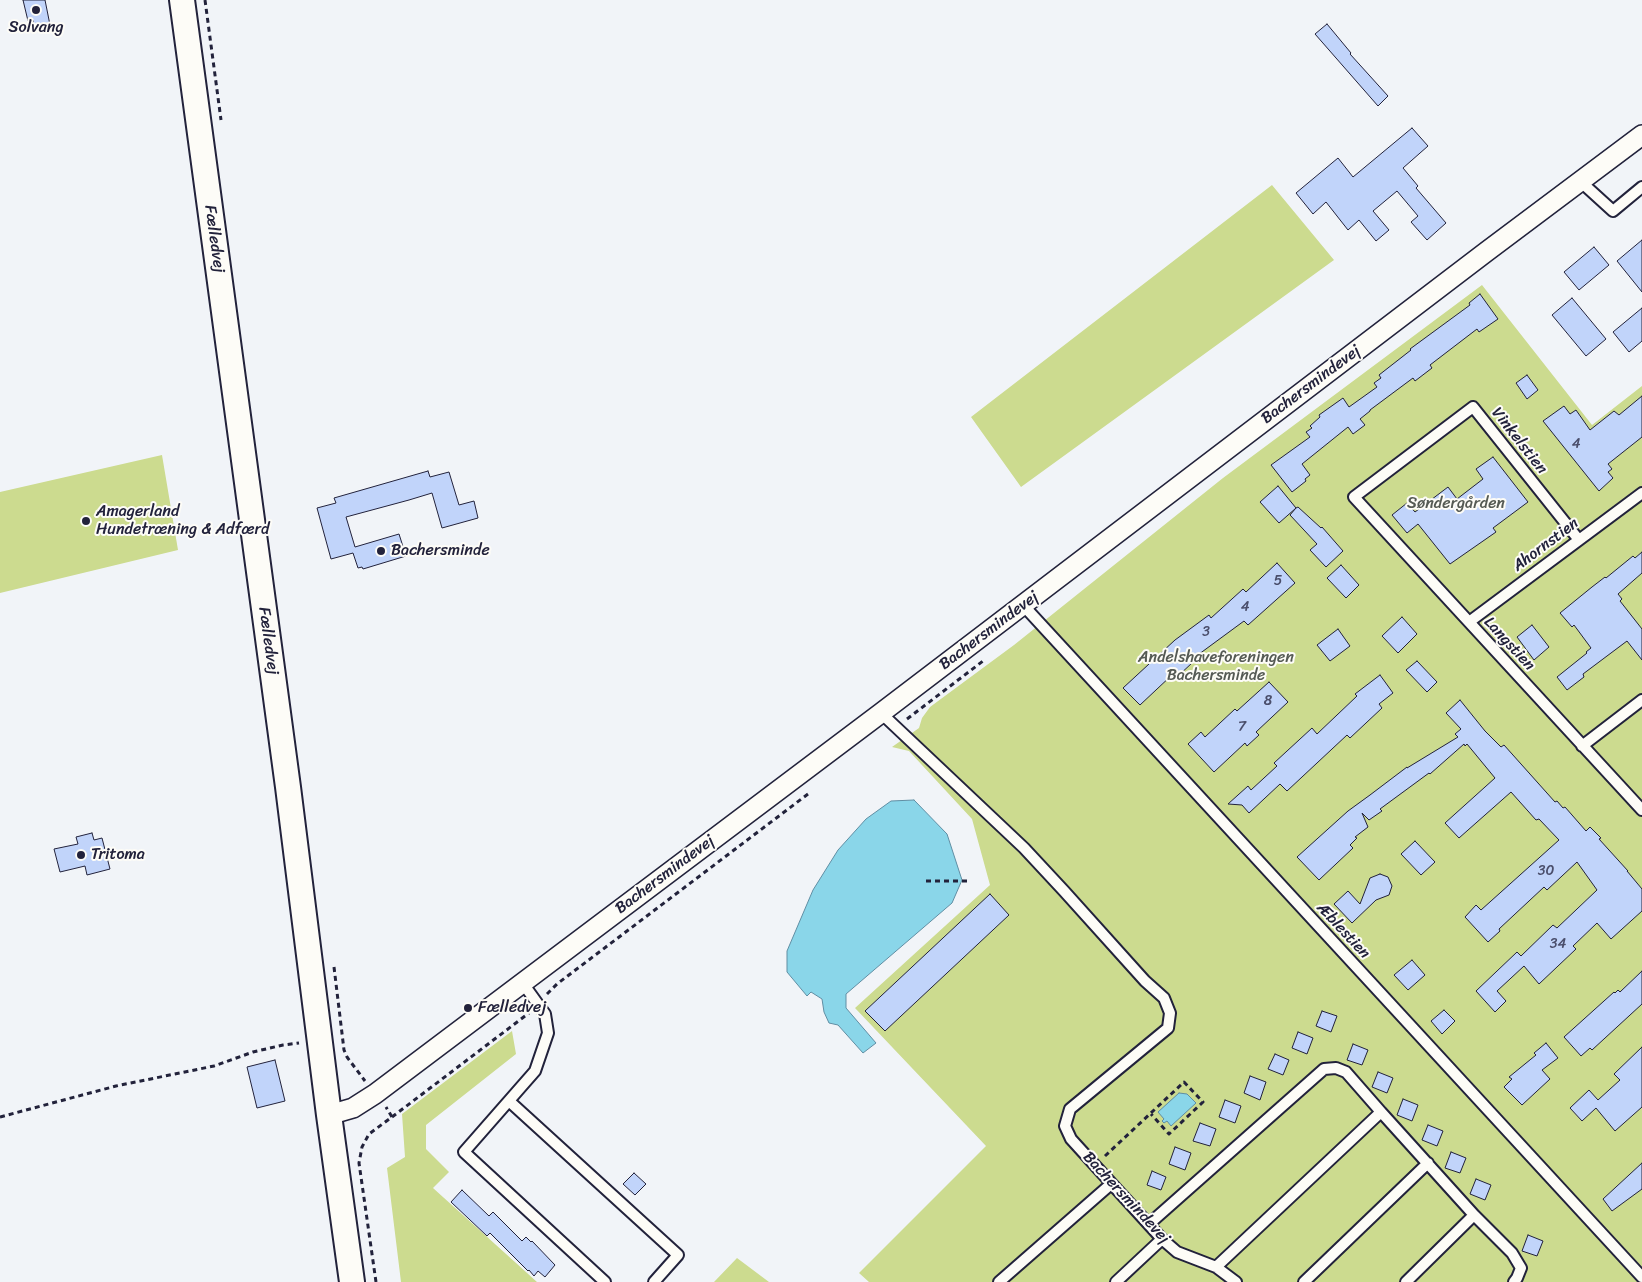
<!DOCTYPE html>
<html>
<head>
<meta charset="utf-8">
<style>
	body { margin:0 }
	canvas { display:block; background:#f1f4f8 }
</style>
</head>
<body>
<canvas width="1642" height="1282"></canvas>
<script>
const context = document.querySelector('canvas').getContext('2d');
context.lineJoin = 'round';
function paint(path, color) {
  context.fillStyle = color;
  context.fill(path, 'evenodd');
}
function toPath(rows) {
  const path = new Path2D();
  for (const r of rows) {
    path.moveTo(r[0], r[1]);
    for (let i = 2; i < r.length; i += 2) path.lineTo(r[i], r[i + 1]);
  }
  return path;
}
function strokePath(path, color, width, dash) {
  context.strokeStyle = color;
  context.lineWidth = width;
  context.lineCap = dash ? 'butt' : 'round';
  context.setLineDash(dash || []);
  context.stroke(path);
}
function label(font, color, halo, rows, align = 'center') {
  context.font = font + ' Sriracha,sans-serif';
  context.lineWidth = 4;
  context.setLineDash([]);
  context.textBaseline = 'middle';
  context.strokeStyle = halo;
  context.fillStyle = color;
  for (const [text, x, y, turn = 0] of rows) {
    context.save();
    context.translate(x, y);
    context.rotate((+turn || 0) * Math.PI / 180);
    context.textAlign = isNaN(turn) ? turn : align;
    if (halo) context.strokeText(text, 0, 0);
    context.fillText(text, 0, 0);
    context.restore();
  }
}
const green = toPath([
	[1272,185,1334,260,1021,487,971,417],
	[1482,285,1592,425,1642,386,1642,1282,869,1282,859,1273,986,1146,855,1008,990,885,972,819,909,751,892,747,919,728,922,718,930,707,1014,645,1223,478],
	[162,455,178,550,0,593,0,492],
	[512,1031,516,1054,426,1125,426,1149,449,1172,433,1188,537,1282,401,1282,387,1168,405,1157,402,1114],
	[737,1258,769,1282,714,1282]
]);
const water = toPath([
	[914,800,947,834,962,880,952,903,846,994,846,1008,876,1043,863,1053,838,1025,829,1023,824,1012,822,999,811,992,807,996,787,972,787,951,813,890,838,850,866,819,891,801,914,800],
	[1179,1093,1187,1094,1196,1103,1171,1126,1167,1121,1164,1123,1162,1121,1164,1119,1158,1112,1179,1093]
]);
const building = toPath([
	[23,0,45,0,50,25,34,29,33,20,28,21,23,0],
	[1327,24,1351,53,1350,54,1388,96,1378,106,1315,34,1327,24],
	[1412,128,1428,146,1403,168,1418,186,1416,188,1446,223,1427,240,1411,222,1418,216,1397,191,1373,211,1389,230,1376,241,1359,220,1348,230,1326,202,1313,214,1296,193,1338,158,1353,177,1412,128],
	[1642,240,1642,292,1617,261,1642,240],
	[1594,247,1609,265,1579,290,1564,272,1594,247],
	[1480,294,1498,319,1479,332,1477,329,1430,365,1432,368,1415,381,1413,378,1370,410,1370,411,1360,419,1365,425,1353,434,1348,427,1302,464,1310,475,1305,479,1306,481,1292,492,1271,465,1310,437,1306,432,1312,428,1310,426,1320,417,1319,415,1343,398,1349,407,1377,387,1374,383,1381,378,1379,375,1411,350,1410,349,1470,305,1469,303,1480,294],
	[1572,298,1606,339,1586,356,1552,315,1572,298],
	[1642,308,1642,341,1629,352,1613,332,1642,308],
	[1527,375,1538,390,1527,399,1516,383,1527,375],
	[1642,396,1642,437,1608,464,1612,469,1608,472,1613,478,1599,491,1543,421,1564,406,1570,414,1576,410,1590,430,1614,411,1619,415,1642,396],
	[1493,457,1528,502,1493,528,1496,532,1450,564,1418,524,1407,533,1392,515,1407,503,1415,512,1448,487,1457,499,1483,479,1476,469,1493,457],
	[428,471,430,477,449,472,459,505,474,501,478,518,442,528,432,493,409,500,346,517,355,547,399,534,406,556,363,569,362,567,358,568,353,553,331,559,317,508,336,503,334,498,428,471],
	[1278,486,1296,508,1298,507,1321,528,1322,527,1343,551,1326,567,1310,550,1317,544,1290,515,1296,508,1279,523,1260,502,1278,486],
	[1642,552,1642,573,1618,594,1622,599,1620,601,1642,629,1642,660,1627,641,1583,674,1584,677,1567,690,1557,677,1587,653,1586,652,1591,648,1574,625,1572,627,1560,613,1592,587,1605,577,1606,578,1633,556,1635,558,1642,552],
	[1277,563,1295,583,1248,625,1244,621,1191,660,1193,662,1177,677,1173,674,1140,705,1123,688,1175,640,1209,615,1211,618,1243,589,1246,592,1277,563],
	[1341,565,1359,585,1346,598,1327,578,1341,565],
	[1402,617,1417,634,1398,653,1382,636,1402,617],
	[1532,625,1549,647,1534,660,1517,637,1532,625],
	[1338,629,1350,646,1330,661,1317,645,1338,629],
	[1417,661,1437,682,1427,692,1406,670,1417,661],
	[1380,675,1393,693,1379,704,1382,708,1350,738,1347,735,1287,791,1280,784,1249,813,1242,805,1228,804,1248,786,1251,790,1277,766,1274,763,1312,728,1317,734,1357,696,1355,694,1380,675],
	[1269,682,1288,702,1256,732,1259,735,1247,746,1245,743,1214,772,1188,744,1201,732,1205,737,1235,709,1237,711,1269,682],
	[1460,700,1485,731,1501,747,1504,745,1555,802,1557,801,1563,808,1565,807,1586,831,1590,827,1601,838,1599,839,1628,871,1627,871,1642,889,1642,911,1611,939,1597,923,1573,946,1576,949,1539,984,1524,966,1497,991,1506,1001,1495,1012,1476,991,1517,952,1521,956,1553,925,1557,928,1597,890,1577,862,1547,890,1544,887,1499,929,1500,931,1488,942,1465,917,1476,905,1481,910,1559,840,1539,819,1536,820,1511,792,1459,838,1445,823,1495,778,1467,744,1465,746,1464,744,1430,774,1429,773,1380,809,1382,811,1369,820,1362,813,1368,827,1355,837,1357,838,1350,845,1353,848,1319,880,1297,857,1348,811,1370,795,1407,767,1407,768,1458,737,1455,734,1461,729,1446,713,1460,700],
	[92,833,94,840,102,838,110,869,87,875,85,866,60,872,54,849,78,844,76,837,92,833],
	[1415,841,1435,862,1421,875,1401,854,1415,841],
	[1380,874,1388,877,1392,886,1389,895,1376,900,1352,923,1334,904,1348,891,1360,904,1370,878,1380,874],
	[990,894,1009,915,885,1031,865,1011,990,894],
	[1412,960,1425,975,1408,990,1394,975,1412,960],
	[1642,971,1642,1004,1592,1050,1590,1048,1581,1056,1564,1037,1614,992,1615,993,1618,990,1620,992,1642,971],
	[1444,1010,1455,1021,1442,1034,1431,1021,1444,1010],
	[1322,1011,1337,1016,1331,1032,1316,1026,1322,1011],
	[1298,1032,1313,1038,1307,1054,1292,1048,1298,1032],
	[1546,1043,1558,1058,1542,1070,1550,1079,1522,1105,1504,1087,1512,1079,1509,1077,1536,1055,1534,1053,1546,1043],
	[1353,1044,1368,1050,1362,1065,1347,1060,1353,1044],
	[1642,1047,1642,1107,1615,1131,1596,1108,1582,1121,1570,1108,1589,1090,1598,1100,1620,1080,1614,1074,1642,1047],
	[1275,1054,1289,1060,1283,1075,1268,1069,1275,1054],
	[275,1060,285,1101,257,1108,247,1067,275,1060],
	[1378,1072,1393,1078,1387,1093,1372,1087,1378,1072],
	[1250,1076,1266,1082,1260,1100,1244,1093,1250,1076],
	[1403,1099,1418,1105,1412,1121,1397,1115,1403,1099],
	[1225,1100,1241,1106,1235,1123,1219,1117,1225,1100],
	[1200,1123,1216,1129,1210,1146,1193,1141,1200,1123],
	[1428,1125,1443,1131,1437,1146,1422,1140,1428,1125],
	[1175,1147,1191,1153,1185,1170,1169,1164,1175,1147],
	[1451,1152,1466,1158,1460,1173,1445,1168,1451,1152],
	[1642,1163,1642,1189,1612,1211,1603,1199,1642,1163],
	[1152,1171,1166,1177,1161,1190,1147,1185,1152,1171],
	[634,1173,646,1184,635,1195,623,1184,634,1173],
	[1476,1179,1491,1185,1485,1200,1470,1194,1476,1179],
	[462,1190,489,1216,493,1212,522,1241,526,1237,531,1242,532,1241,555,1265,545,1277,538,1271,534,1276,529,1270,528,1271,490,1233,487,1236,451,1202,462,1190],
	[1528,1235,1543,1241,1537,1256,1522,1251,1528,1235]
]);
const path = toPath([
	[205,0,221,120],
	[907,719,983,661],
	[926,881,970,881],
	[334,967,344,1050,347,1057,365,1081],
	[547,994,557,984,808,794],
	[0,1117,116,1086,214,1066,253,1052,283,1045,299,1043],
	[392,1117,529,1013],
	[1105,1156,1184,1082,1203,1102,1169,1134,1151,1114],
	[376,1282,359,1163,362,1147,369,1134,392,1117,386,1107]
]);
const service = toPath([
	[1580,181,1613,211,1642,187],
	[1579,540,1473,407,1354,497,1642,810],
	[1023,605,1642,1277],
	[1469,622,1642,493],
	[881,713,1024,848,1064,891,1145,981,1164,998,1170,1013,1168,1028,1070,1109,1065,1126,1071,1139,1162,1239,1177,1252,1216,1267,1236,1282],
	[1582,746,1642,700],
	[522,982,545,1014,548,1033,535,1071,464,1152,605,1282],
	[509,1101,678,1255,654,1282],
	[1149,1224,1324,1069,1336,1068,1346,1072,1381,1112],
	[1216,1267,1381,1112,1474,1215,1512,1253,1521,1268,1517,1278,1514,1282],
	[999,1282,1111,1184],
	[1116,1282,1162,1239],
	[1304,1282,1428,1163],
	[1406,1282,1474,1215]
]);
const minor = toPath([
	[329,1115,353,1108,375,1094,881,713,1486,252,1642,135]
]);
const tertiary = toPath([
	[182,0,288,787,329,1115,352,1282]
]);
const markers = [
	[36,10,5,"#22223b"],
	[86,521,5,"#22223b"],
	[381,551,5,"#22223b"],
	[81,855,5,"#22223b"],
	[468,1008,5,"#22223b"]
];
const numberNames = [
	["4",1576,444],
	["5",1278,581],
	["4",1245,607],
	["3",1206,632],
	["8",1268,701],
	["7",1242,727],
	["30",1546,871],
	["34",1558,944]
];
const poiNames = [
	["Solvang",36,28,"center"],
	["Amagerland",96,512],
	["Hundetræning & Adfærd",96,530],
	["Bachersminde",391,551],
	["Tritoma",91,855],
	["Fælledvej",478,1008]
];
const streetNames = [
	["Fælledvej",214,239,82],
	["Bachersmindevej",1311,385,-37],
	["Vinkelstien",1519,441,52],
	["Ahornstien",1546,545,-37],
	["Bachersmindevej",989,631,-37],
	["Fælledvej",268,641,82],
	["Langstien",1509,644,47],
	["Bachersmindevej",665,875,-37],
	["Æblestien",1343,931,47],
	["Bachersmindevej",1126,1198,47]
];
const parkNames = [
	["Søndergården",1456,504],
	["Andelshaveforeningen",1216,658],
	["Bachersminde",1216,676]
];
paint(green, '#ccdb8f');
paint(water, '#8ad6e9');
strokePath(water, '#608ea3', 1);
paint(building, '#c1d4fa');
strokePath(building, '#22223b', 1);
strokePath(service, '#22223b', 14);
strokePath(minor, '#22223b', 22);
strokePath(tertiary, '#22223b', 28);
strokePath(path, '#22223b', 3, [5, 4]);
strokePath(service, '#fdfcf7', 10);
strokePath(minor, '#fdfcf7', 19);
strokePath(tertiary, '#fdfcf7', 24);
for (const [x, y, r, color] of markers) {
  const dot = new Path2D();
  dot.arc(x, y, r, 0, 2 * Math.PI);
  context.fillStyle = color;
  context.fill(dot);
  strokePath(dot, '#fdfcf7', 2);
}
label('14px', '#4a4e6b', null, numberNames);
label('16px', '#22223b', '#fdfcf7', poiNames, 'left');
label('16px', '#22223b', '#fdfcf7', streetNames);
label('16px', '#555a54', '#fdfcf7', parkNames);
</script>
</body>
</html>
